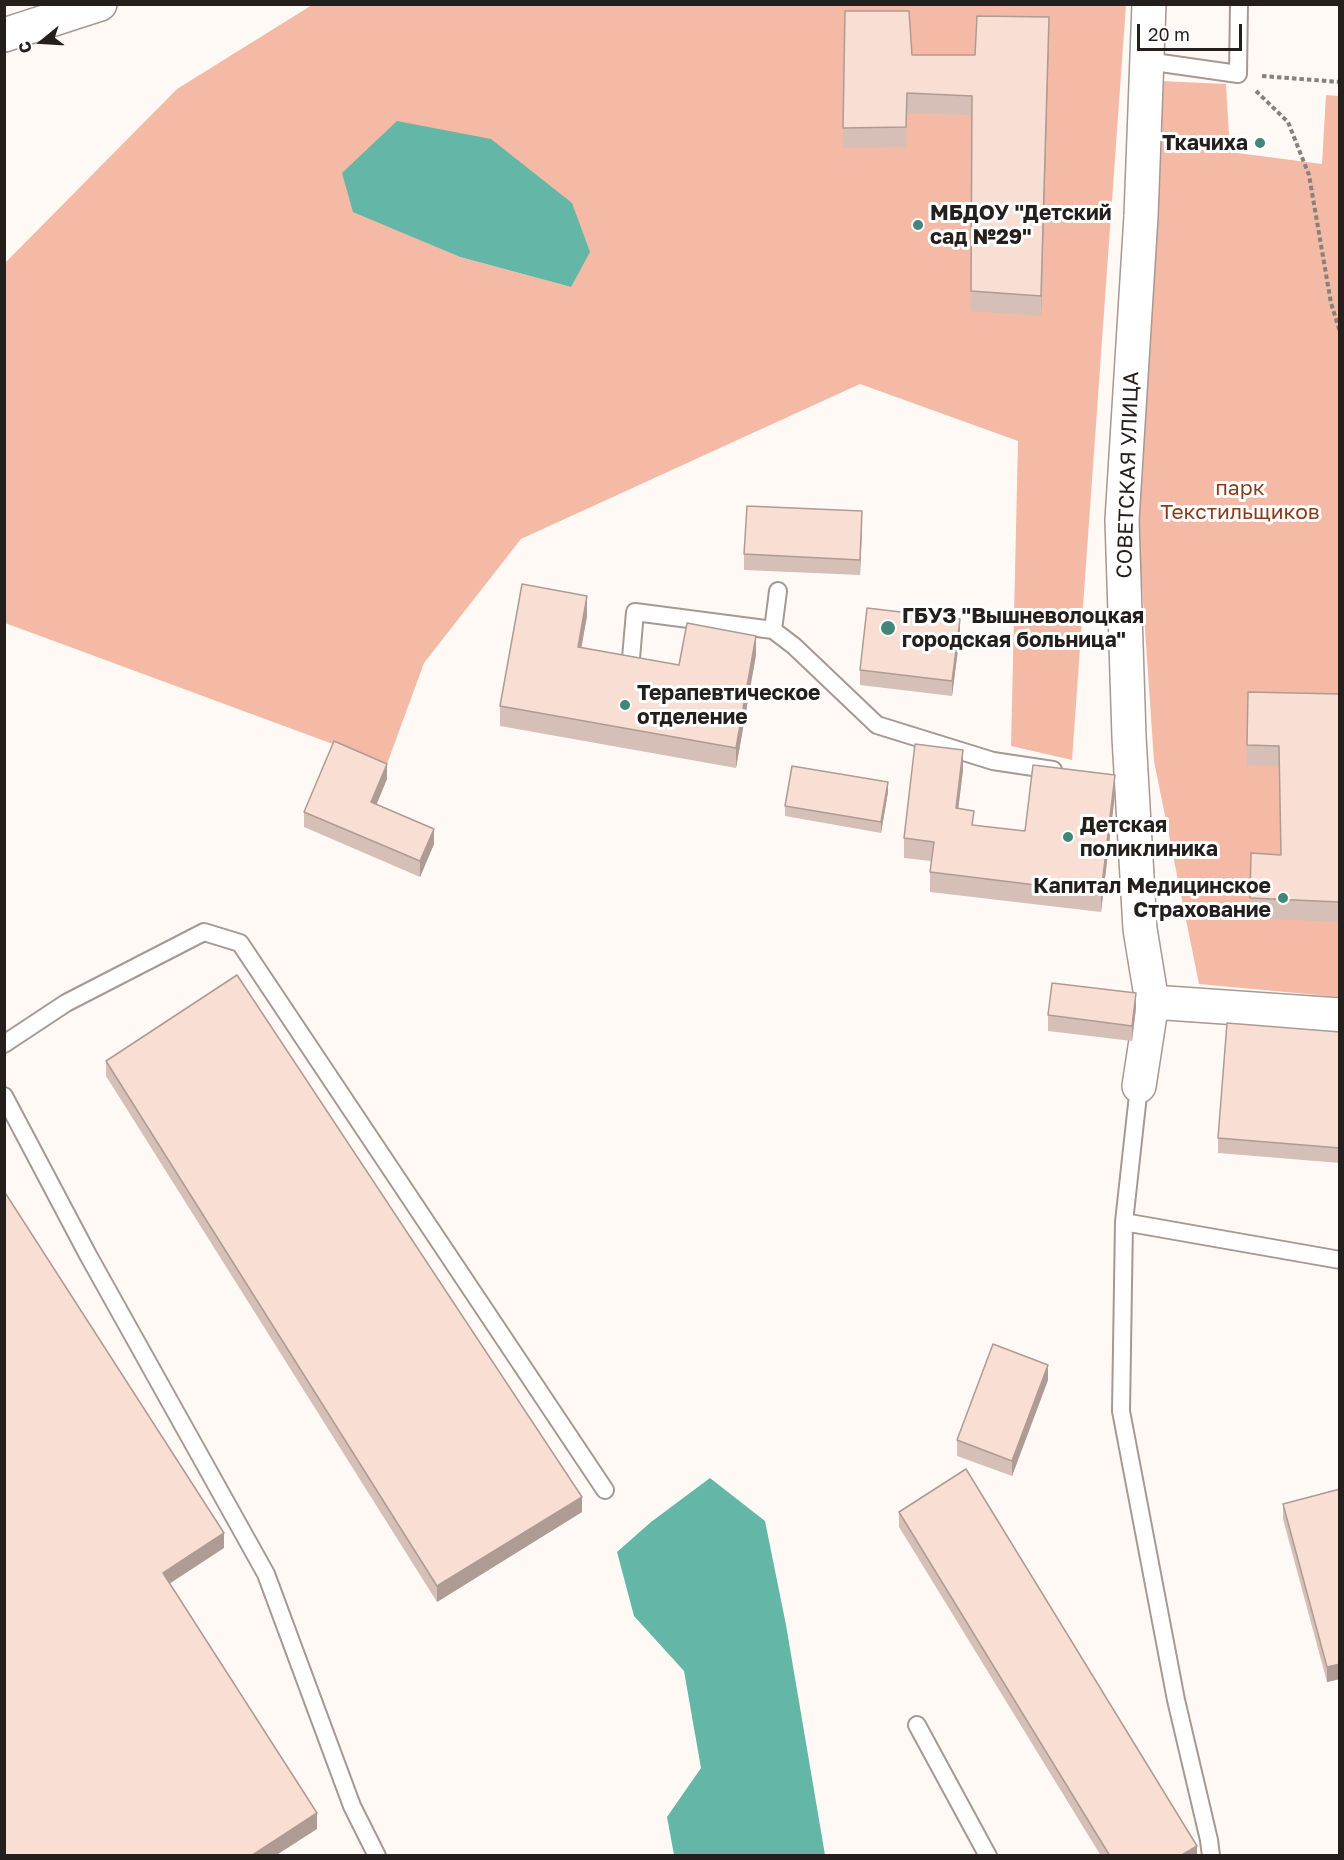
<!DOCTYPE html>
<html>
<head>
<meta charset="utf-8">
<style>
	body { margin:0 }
	#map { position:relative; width:1344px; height:1860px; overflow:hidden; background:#fff9f6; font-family:"Golos Text",sans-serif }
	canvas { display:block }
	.frame { position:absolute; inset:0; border:6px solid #241e1c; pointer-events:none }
	.north { position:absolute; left:12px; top:12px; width:60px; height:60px; -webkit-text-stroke:4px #fff; paint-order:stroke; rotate:252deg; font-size:16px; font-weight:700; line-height:24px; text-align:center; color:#241e1c }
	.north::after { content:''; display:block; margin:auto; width:21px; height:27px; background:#241e1c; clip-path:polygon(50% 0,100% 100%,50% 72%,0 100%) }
	.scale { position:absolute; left:1137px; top:24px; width:105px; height:27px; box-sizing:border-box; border:3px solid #241e1c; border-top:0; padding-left:8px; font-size:18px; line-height:21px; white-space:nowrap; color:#241e1c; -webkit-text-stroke:4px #fff; paint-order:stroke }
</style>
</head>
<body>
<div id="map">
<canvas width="1344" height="1860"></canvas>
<div class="frame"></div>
<div class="north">С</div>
<div class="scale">20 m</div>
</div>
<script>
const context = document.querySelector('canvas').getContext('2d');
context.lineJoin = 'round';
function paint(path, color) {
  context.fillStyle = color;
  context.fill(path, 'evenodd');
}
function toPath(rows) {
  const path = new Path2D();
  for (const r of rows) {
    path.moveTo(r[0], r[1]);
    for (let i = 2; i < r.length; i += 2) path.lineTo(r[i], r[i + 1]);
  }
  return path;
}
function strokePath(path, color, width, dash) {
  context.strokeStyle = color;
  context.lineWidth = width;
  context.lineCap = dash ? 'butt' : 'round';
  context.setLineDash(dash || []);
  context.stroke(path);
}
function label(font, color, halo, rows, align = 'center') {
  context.font = font + ' "Golos Text",sans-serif';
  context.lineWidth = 6;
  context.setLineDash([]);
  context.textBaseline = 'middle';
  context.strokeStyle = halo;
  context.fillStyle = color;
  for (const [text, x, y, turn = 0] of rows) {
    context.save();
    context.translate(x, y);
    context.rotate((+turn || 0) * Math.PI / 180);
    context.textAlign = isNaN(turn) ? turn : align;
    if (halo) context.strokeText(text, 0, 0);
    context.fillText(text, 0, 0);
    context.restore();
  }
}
const green = toPath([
	[312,5,1126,5,1072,760,1011,746,1018,441,860,384,521,539,424,663,387,764,5,623,4,264,177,89],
	[353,211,571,287,460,257],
	[1161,81,1226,84,1230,152,1322,164,1326,95,1339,96,1339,997,1199,984,1154,761,1138,528]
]);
const water = toPath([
	[397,121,491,139,572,203,590,252,571,287,460,257,353,212,342,173],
	[710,1478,765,1521,786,1625,825,1855,674,1855,667,1817,701,1768,684,1671,634,1616,617,1552,651,1522]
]);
const path = toPath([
	[1262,76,1340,82],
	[1256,91,1288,122,1309,175,1331,303,1340,332]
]);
const service = toPath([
	[1147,61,1238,74,1239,4],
	[773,630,778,591],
	[631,658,635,612,773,630,794,646,877,725,993,761,1053,770],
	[4,1044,66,1003,204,932,240,943,605,1490],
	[1139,1086,1124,1222,1121,1411,1176,1700,1209,1840,1211,1856],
	[4,1096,88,1255,266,1574,352,1806,377,1856],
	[1124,1222,1340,1260],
	[917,1725,988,1856]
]);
const minor = toPath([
	[4,35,100,4],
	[1152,1002,1340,1015],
	[1139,1086,1152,1002,1140,929,1129,737,1122,520,1141,216,1149,4]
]);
const wall = toPath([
	[845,11,912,55,975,55,1049,37,1041,316,971,311,972,115,907,113,906,147,843,148],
	[862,527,860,575,744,570,744,554],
	[587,616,581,647,679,665,756,655,736,768,500,726,500,706],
	[960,634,952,696,860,685,860,670],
	[1248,692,1340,694,1340,922,1250,918,1251,853,1281,855,1279,766,1247,765],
	[963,770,958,809,974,825,1025,831,1115,794,1101,912,930,892,930,872,931,861,904,858,904,838],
	[387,779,377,804,434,844,420,877,304,827,304,812],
	[888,792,881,833,785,816,785,806],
	[1136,1008,1132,1041,1048,1031,1048,1015],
	[1340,1032,1340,1163,1218,1153,1218,1138],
	[106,1061,582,1512,437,1602,106,1076],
	[1048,1380,1012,1476,957,1456,957,1440],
	[1340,1489,1340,1679,1327,1682,1283,1519,1283,1504],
	[899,1512,1197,1856,1101,1856,899,1527]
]);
const shadedWall = toPath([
	[1049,17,1049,37,1041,316,1041,296],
	[862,511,862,527,860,575,860,560],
	[587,596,587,616,578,667,578,647],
	[960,619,960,634,952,696,952,681],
	[756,636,756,655,736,768,736,748],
	[963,750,963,770,956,828,956,808],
	[387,764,387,779,371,817,371,802],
	[1115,775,1115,794,1101,912,1101,893],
	[888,782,888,792,881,833,881,822],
	[434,829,434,844,420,877,420,861],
	[1136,993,1136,1008,1132,1041,1132,1026],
	[1048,1365,1048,1380,1012,1476,1012,1461],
	[582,1497,582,1512,437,1602,437,1586],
	[224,1533,224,1548,163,1588,163,1573],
	[1340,1664,1340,1679,1327,1682,1327,1667],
	[317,1813,317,1829,275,1856,251,1856],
	[1197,1846,1197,1856,1180,1856]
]);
const building = toPath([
	[845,11,909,11,912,55,975,55,977,16,1049,17,1041,296,971,291,972,96,907,93,906,127,843,128,845,11],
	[747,506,862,511,860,560,744,554,747,506],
	[522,584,587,596,578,647,679,665,687,623,756,636,736,748,500,706,522,584],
	[867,608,960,619,952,681,860,670,867,608],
	[1248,692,1340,694,1340,902,1250,898,1251,853,1281,855,1279,746,1247,745,1248,692],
	[334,741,387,764,371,802,434,829,420,861,304,812,334,741],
	[915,744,963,750,956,808,974,811,972,825,1025,831,1033,765,1115,775,1101,893,930,872,934,842,904,838,915,744],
	[792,766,888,782,881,822,785,806,792,766],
	[237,975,582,1497,437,1586,106,1061,237,975],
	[1052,983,1136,993,1132,1026,1048,1015,1052,983],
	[1227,1023,1340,1032,1340,1148,1218,1138,1227,1023],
	[4,1191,224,1533,163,1573,317,1813,251,1856,4,1856,4,1191],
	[993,1344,1048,1365,1012,1461,957,1440,993,1344],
	[966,1469,1197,1846,1180,1856,1110,1856,899,1512,966,1469],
	[1340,1489,1340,1664,1327,1667,1283,1504,1340,1489]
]);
const markers = [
	[1260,143,6,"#428579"],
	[918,225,6,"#428579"],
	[888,628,8,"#428579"],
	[625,705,6,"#428579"],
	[1068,837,6,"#428579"],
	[1283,898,6,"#428579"]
];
const poiNames = [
	["Ткачиха",1248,143,"right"],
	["МБДОУ \"Детский",930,213],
	["сад №29\"",930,237],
	["ГБУЗ \"Вышневолоцкая",902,616],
	["городская больница\"",902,640],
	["Терапевтическое",637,693],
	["отделение",637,717],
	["Детская",1080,825],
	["поликлиника",1080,849],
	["Капитал Медицинское",1271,886,"right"],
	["Страхование",1271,910,"right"]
];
const streetNames = [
	["СОВЕТСКАЯ УЛИЦА",1128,475,-88]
];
const parkNames = [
	["парк",1240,488],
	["Текстильщиков",1240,512]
];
paint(green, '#f4baa5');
paint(water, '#64b6a6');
strokePath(service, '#a69892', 20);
strokePath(minor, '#a69892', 36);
strokePath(path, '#87817e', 4, [4.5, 3]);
strokePath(service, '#fff', 16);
strokePath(minor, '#fff', 33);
paint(wall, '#d6bfb6');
paint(shadedWall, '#ae9b94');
paint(building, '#f9ded4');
strokePath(building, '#ae9b94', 1.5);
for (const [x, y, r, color] of markers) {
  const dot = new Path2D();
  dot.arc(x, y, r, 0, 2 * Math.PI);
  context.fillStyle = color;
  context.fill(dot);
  strokePath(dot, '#fff', 2);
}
label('bold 21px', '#241e1c', '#fff', poiNames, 'left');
label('21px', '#241e1c', '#fff', streetNames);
label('21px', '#893c1d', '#fff', parkNames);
</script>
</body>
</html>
